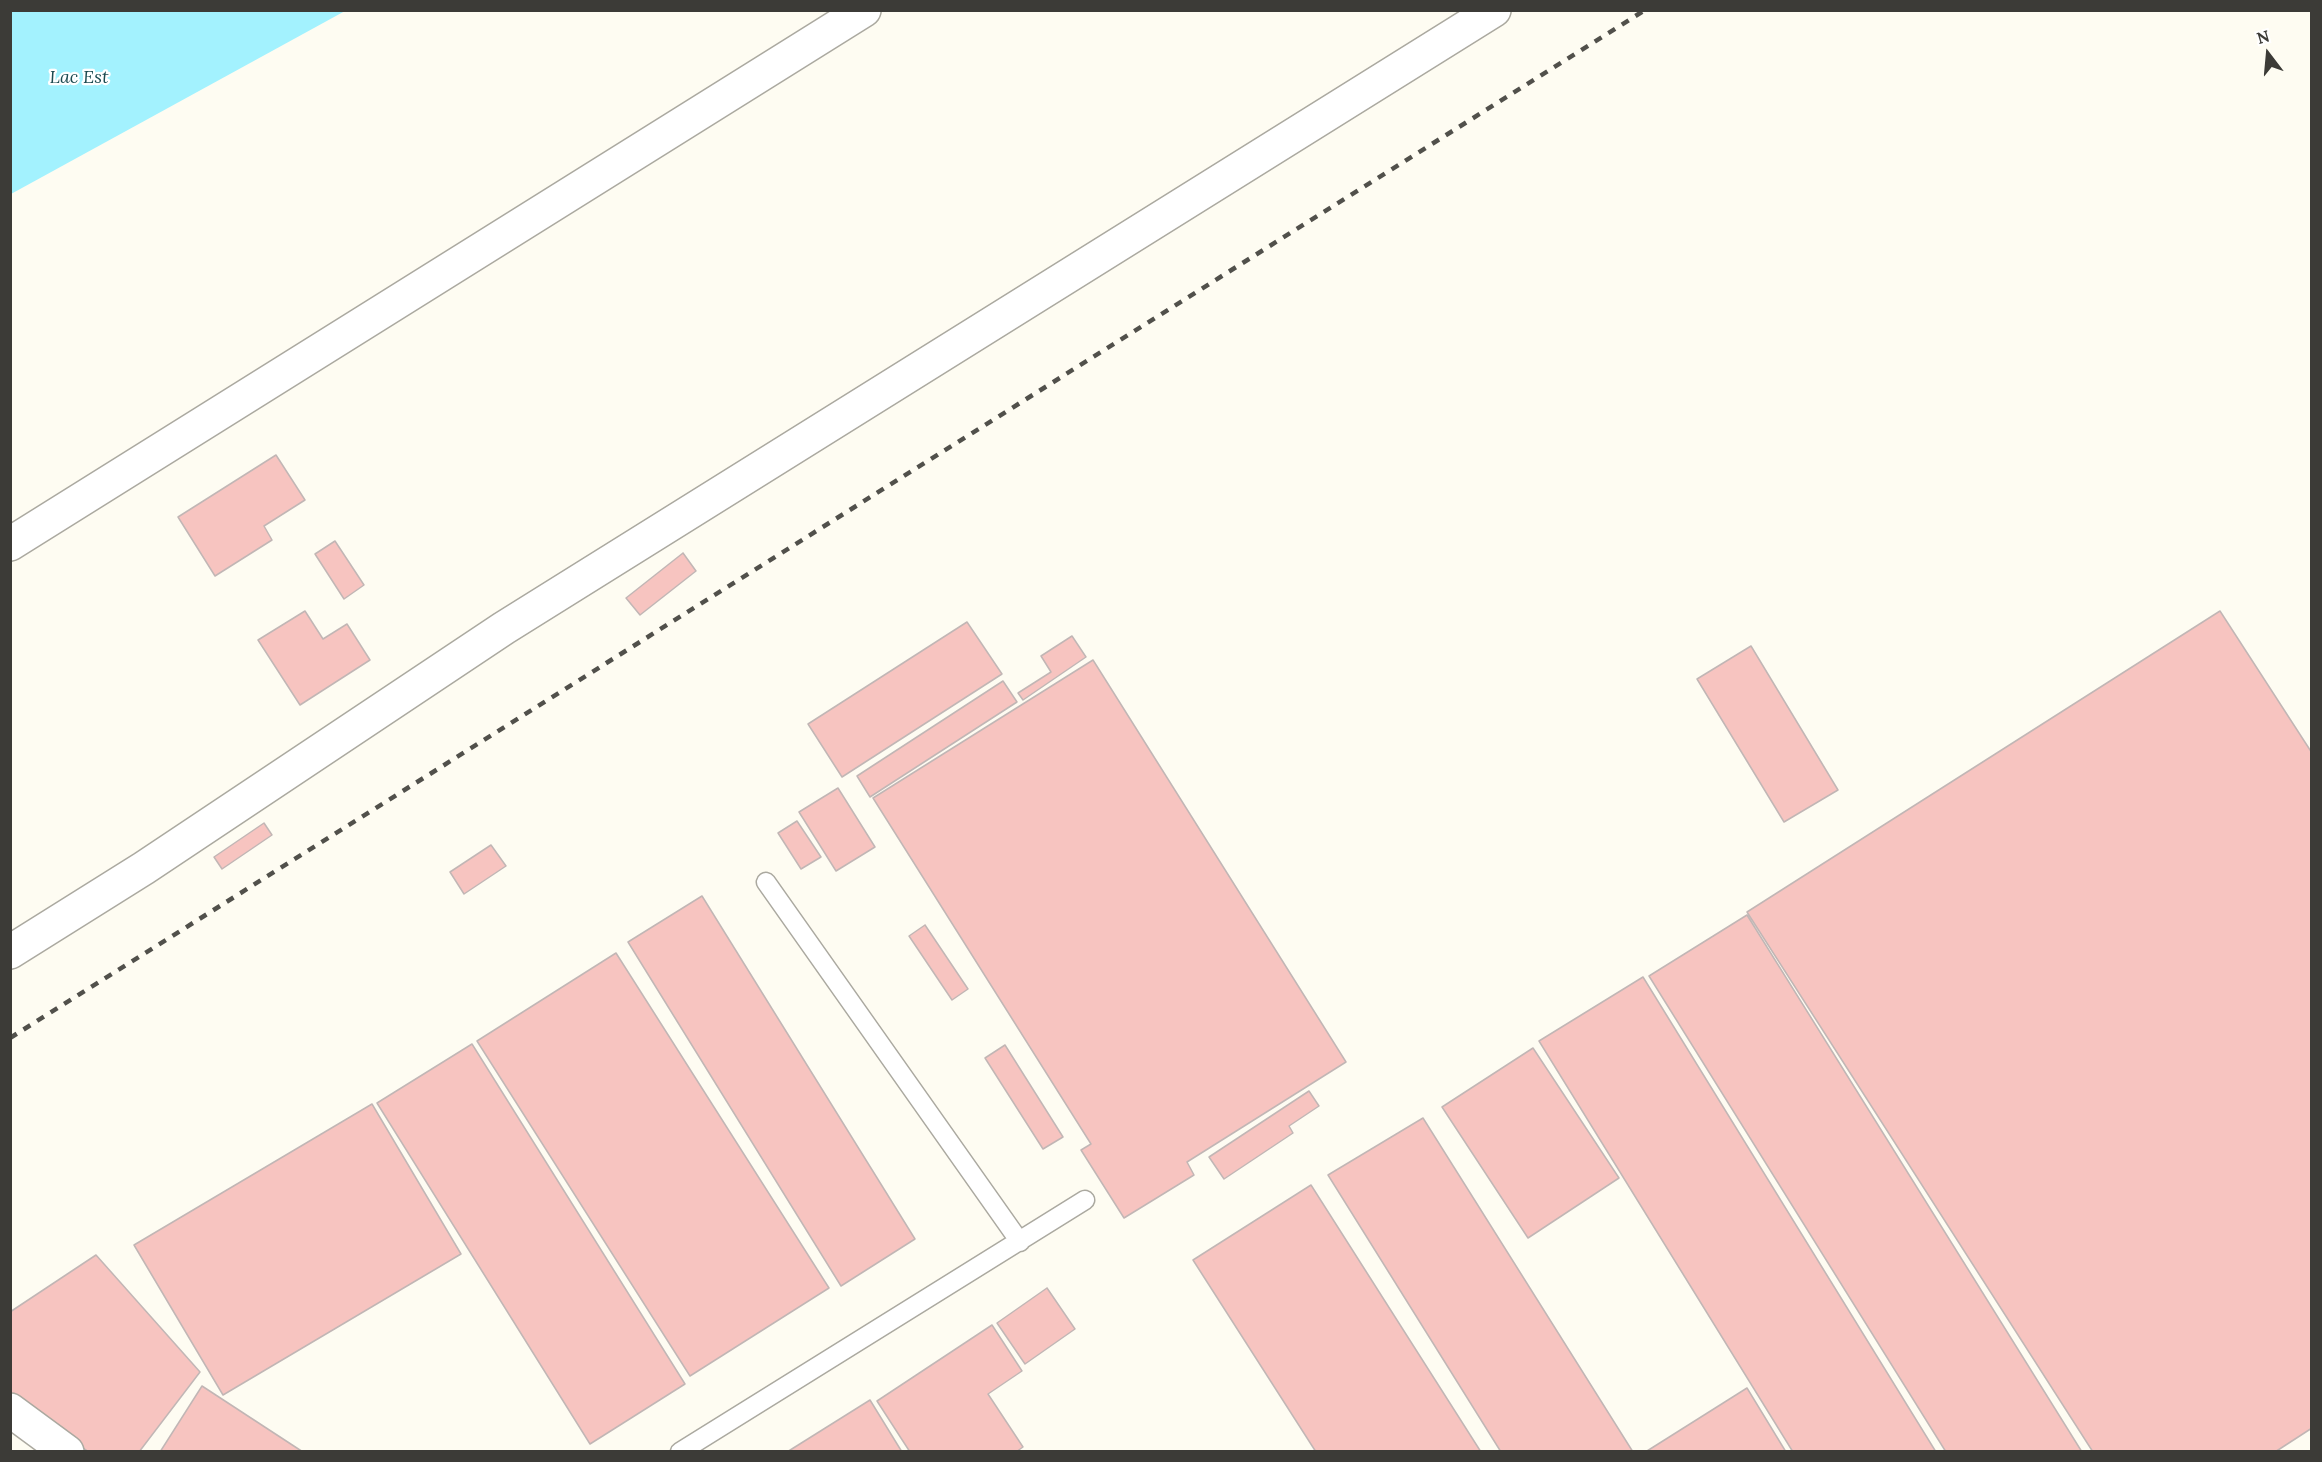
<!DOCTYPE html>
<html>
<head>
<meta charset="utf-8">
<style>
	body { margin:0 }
	#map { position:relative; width:2322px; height:1462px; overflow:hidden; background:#fefcf2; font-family:Lora,serif }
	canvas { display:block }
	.frame { position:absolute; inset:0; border:12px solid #3c3b37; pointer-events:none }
	.north { position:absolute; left:2238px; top:24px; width:60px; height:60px; -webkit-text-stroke:4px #fff; paint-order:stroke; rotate:344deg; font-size:16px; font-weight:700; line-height:24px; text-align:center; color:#3c3b37 }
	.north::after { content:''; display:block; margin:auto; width:21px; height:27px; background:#3c3b37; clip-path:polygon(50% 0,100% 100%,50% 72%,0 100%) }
</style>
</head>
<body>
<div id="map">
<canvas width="2322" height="1462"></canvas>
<div class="frame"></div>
<div class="north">N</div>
</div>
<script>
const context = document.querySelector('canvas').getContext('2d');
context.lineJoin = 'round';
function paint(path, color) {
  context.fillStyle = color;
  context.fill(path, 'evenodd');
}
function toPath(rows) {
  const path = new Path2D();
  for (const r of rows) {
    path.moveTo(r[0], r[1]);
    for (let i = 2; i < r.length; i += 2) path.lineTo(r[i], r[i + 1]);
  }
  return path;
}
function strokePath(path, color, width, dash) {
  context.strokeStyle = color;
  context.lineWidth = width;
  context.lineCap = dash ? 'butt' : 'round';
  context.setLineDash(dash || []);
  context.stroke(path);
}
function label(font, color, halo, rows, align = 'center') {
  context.font = font + ' Lora,serif';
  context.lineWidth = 4.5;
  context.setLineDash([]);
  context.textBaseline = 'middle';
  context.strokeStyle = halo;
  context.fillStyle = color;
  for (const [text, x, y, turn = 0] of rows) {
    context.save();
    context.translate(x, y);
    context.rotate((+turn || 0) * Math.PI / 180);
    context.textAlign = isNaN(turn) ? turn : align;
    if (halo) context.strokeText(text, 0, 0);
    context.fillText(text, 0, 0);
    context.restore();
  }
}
const water = toPath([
	[11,10,345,10,345,11,11,194]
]);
const building = toPath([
	[276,455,305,500,264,526,272,540,215,576,178,517,276,455],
	[335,541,364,585,344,599,315,554,335,541],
	[683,553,696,571,640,615,626,598,683,553],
	[305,611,323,639,347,624,370,660,300,705,258,640,305,611],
	[2220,611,2312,753,2312,1428,2275,1452,2093,1452,1747,912,2220,611],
	[967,622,1002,674,842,777,808,724,967,622],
	[1072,636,1086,657,1023,700,1018,693,1051,672,1041,656,1072,636],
	[1751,646,1838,790,1784,822,1697,679,1751,646],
	[1093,660,1346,1062,1187,1162,1194,1175,1124,1218,1081,1150,1091,1144,873,798,1093,660],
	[1003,681,1017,702,870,797,857,776,1003,681],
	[838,788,875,847,836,871,799,812,838,788],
	[797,821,821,857,801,869,778,833,797,821],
	[264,823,272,835,222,869,214,857,264,823],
	[491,845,506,866,464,894,450,872,491,845],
	[702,896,915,1239,841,1286,628,942,702,896],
	[1747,915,2082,1452,1946,1452,1649,976,1747,915],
	[925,925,968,989,952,1000,909,936,925,925],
	[616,953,829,1288,690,1376,477,1041,616,953],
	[1643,977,1936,1452,1793,1452,1539,1041,1643,977],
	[472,1044,685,1384,590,1444,377,1103,472,1044],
	[1005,1045,1063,1137,1043,1149,985,1058,1005,1045],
	[1533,1048,1619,1178,1528,1238,1442,1107,1533,1048],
	[1309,1091,1319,1106,1289,1126,1293,1133,1224,1179,1209,1157,1309,1091],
	[372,1104,461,1254,223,1395,134,1245,372,1104],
	[1423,1118,1633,1452,1501,1452,1328,1175,1423,1118],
	[1311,1185,1481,1452,1316,1452,1193,1260,1311,1185],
	[96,1255,200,1372,139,1452,89,1452,10,1398,10,1312,96,1255],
	[1047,1288,1075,1329,1025,1364,997,1323,1047,1288],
	[992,1325,1022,1371,988,1394,1023,1447,1016,1452,910,1452,877,1401,992,1325],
	[202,1386,303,1452,160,1452,202,1386],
	[1747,1388,1786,1452,1647,1451,1747,1388],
	[870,1400,902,1452,787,1452,870,1400]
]);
const lane = toPath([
	[766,882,1020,1242],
	[680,1452,1085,1200]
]);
const street = toPath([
	[10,544,864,10],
	[10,952,144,868,504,628,1494,10],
	[10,1410,67,1452]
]);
const rail = toPath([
	[10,1038,1645,10]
]);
const waterNames = [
	["Lac Est",79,78]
];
paint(water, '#a3f2fe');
paint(building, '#f7c4c0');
strokePath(building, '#c1b6b5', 1.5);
strokePath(lane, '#aba9a0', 21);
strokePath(street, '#aba9a0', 36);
strokePath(lane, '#fff', 18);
strokePath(street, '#fff', 33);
strokePath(rail, '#51504b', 4.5, [8, 8]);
label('italic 18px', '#1b4a50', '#fff', waterNames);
</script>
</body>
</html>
